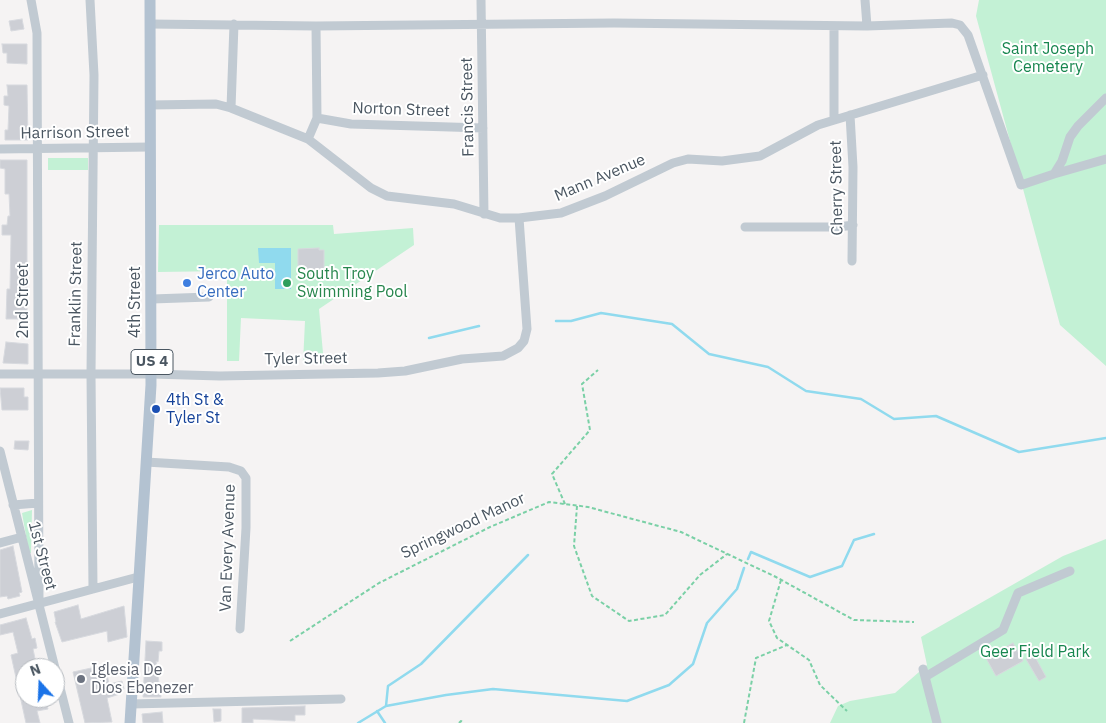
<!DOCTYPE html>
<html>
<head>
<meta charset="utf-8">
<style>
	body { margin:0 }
	#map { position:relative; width:1106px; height:723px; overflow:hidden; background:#f5f3f3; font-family:"IBM Plex Sans",sans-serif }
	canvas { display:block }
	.north { position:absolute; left:15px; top:658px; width:50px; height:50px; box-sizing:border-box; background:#fff; border:1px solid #b7bbc0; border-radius:50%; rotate:340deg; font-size:14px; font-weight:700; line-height:20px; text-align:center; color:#4a5661 }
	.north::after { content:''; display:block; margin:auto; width:18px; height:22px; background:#1a73e8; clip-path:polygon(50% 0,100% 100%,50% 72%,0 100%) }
</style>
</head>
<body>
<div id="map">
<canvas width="1106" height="723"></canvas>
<div class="north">N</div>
</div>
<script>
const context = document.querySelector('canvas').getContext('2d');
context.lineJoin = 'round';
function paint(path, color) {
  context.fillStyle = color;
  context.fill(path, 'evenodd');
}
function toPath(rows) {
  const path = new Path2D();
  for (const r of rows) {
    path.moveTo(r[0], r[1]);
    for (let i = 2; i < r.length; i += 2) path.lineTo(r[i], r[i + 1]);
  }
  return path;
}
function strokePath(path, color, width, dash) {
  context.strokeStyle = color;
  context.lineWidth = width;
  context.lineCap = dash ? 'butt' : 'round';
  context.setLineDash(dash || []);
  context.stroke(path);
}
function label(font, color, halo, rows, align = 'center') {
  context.font = font + ' "IBM Plex Sans",sans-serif';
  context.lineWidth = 4;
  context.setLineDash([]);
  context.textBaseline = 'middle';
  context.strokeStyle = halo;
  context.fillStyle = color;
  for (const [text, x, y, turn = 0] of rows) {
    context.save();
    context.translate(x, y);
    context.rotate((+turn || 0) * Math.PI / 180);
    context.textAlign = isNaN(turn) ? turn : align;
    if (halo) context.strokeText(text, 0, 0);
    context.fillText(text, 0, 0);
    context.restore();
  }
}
const green = toPath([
	[979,0,1106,0,1106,366,1060,325,976,16],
	[48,158,88,158,88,170,48,170],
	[159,225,333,225,334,234,413,228,414,245,319,309,324,364,303,363,305,321,241,318,239,361,227,361,227,271,158,272],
	[32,510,31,553,29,553,22,513],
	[1106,539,1106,723,830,723,838,706,850,701,895,693,927,665,921,637,1063,556]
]);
const water = toPath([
	[258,248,291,248,291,289,275,289,275,263,259,263]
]);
const stream = toPath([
	[556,321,571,321,601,313,672,324,709,354,768,367,806,391,861,399,894,419,936,416,1019,452,1106,438],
	[429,338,479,326],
	[748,559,751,552,810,577,842,566,854,540,874,534],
	[386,706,388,686,421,664,528,555],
	[377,711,385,723],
	[358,723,386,706,446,695,493,689,627,701,669,685,693,664,707,623,737,589,744,568]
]);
const building = toPath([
	[22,19,24,29,11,31,9,21,22,19],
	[2,44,27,44,27,64,7,63,7,53,3,53,2,44],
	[7,85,27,85,28,140,5,140,5,130,8,130,9,106,4,105,4,96,8,96,7,85],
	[0,160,27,160,27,319,6,319,7,289,10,289,11,235,2,235,2,225,7,225,8,216,10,216,9,194,5,194,5,169,0,168,0,160],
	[319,248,319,250,324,250,324,273,298,275,298,249,319,248],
	[6,342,28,344,28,364,3,363,6,342],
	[0,388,24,388,24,397,28,397,28,410,2,410,0,388],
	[15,441,29,441,28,450,14,449,15,441],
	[13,546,22,592,19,593,20,596,8,599,7,596,0,597,0,550,13,546],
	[78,605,81,619,124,606,127,637,108,642,107,631,62,642,55,622,56,622,54,612,78,605],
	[26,618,32,639,35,638,37,648,33,649,37,668,25,668,25,698,45,698,48,709,37,711,40,723,26,723,11,655,18,653,13,632,0,635,0,625,26,618],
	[146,641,162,642,162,651,159,651,158,662,156,661,161,697,143,697,146,641],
	[1013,643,1023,661,996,676,986,658,1013,643],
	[1034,655,1046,677,1039,681,1026,659,1034,655],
	[105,665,109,684,122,681,124,689,119,691,120,694,107,698,112,722,85,723,73,672,105,665],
	[305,706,305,715,295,715,295,721,253,719,253,723,242,723,242,708,305,706],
	[213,709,221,709,221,721,214,722,213,709],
	[162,712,163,723,143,723,142,714,162,712]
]);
const path = toPath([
	[565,504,552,474,590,430,582,384,598,370],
	[577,506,574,546,592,596,629,621,665,615,700,575,727,554],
	[781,580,769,621,777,638,809,660,820,685,847,711],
	[290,641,379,583,490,527,549,502,588,507,681,532,776,577,854,620,914,622],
	[459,723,461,721,464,723],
	[744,723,756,658,787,645]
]);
const minor = toPath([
	[31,0,37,33,39,603],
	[90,0,94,75,91,374,93,589],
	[481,0,484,214],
	[865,0,867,26],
	[150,24,316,26,614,23,867,26,952,23,960,25,968,35,1021,185,1054,174],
	[1106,98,1078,126,1070,137,1062,161,1054,174,1106,159],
	[150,105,216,104,231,108,308,139,371,188,387,196,454,204,500,218,519,218,561,213,605,196,673,163,688,159,722,161,760,156,818,125,983,75],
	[231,108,234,24],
	[850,115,853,167,852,261],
	[317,118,351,124,483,128],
	[834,120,834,26],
	[308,139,317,118,316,26],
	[0,149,150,147],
	[745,227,839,227,853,225],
	[152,299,209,297],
	[0,374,152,374,220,376,378,373,405,371,462,359,503,356,518,348,524,341,527,329,519,218],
	[0,451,55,668],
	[146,462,229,467,241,471,246,478,246,528,240,629],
	[13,505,38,503],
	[0,543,22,537],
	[0,614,138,577],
	[55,668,69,723],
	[923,669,937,723],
	[925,677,1003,630,1018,593,1070,571],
	[131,704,341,699]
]);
const major = toPath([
	[130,723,151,385,150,0]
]);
const markers = [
	[187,283,5,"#3f7fe0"],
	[287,283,5,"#2e9e5b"],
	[156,409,5,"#1a4fb4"],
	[81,679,5,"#6b7280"]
];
const shields = [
	[152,362,42]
];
const shieldNames = [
	["US 4",152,362]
];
const parkNames = [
	["Saint Joseph",1048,49],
	["Cemetery",1048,67],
	["Geer Field Park",1035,652]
];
const streetNames = [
	["Francis Street",468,107,-91],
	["Norton Street",401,110,2],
	["Harrison Street",75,133,-1],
	["Mann Avenue",600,178,-23],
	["Cherry Street",837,188,-91],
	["Franklin Street",76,294,-89],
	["2nd Street",23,301,-90],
	["4th Street",135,302,-90],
	["Tyler Street",306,359,-1],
	["Springwood Manor",463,526,-25],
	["Van Every Avenue",228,548,-88],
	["1st Street",42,556,75]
];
const shopNames = [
	["Jerco Auto",197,274],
	["Center",197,292]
];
const leisureNames = [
	["South Troy",297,274],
	["Swimming Pool",297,292]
];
const transitNames = [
	["4th St &",166,400],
	["Tyler St",166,418]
];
const worshipNames = [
	["Iglesia De",91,670],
	["Dios Ebenezer",91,688]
];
paint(green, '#c3f1d5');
paint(water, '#90daee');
strokePath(stream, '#90daee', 2.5);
paint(building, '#cdcfd5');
strokePath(building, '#d7d9de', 1);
strokePath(path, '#7ad0a6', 2, [4, 2.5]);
strokePath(minor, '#c1cad2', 9);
strokePath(major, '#b3c2d1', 11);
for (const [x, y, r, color] of markers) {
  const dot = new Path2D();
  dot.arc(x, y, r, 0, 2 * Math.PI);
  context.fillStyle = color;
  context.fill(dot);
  strokePath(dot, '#fff', 2);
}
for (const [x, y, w] of shields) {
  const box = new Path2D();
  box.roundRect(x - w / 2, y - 12.5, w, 25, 4);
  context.fillStyle = '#fff';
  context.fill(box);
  strokePath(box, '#4a5661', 1);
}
label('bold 15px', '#4a5661', null, shieldNames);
label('16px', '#17864f', '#fff', parkNames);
label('16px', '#4a5661', '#fff', streetNames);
label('16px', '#366cbe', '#fff', shopNames, 'left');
label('16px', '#27864d', '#fff', leisureNames, 'left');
label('16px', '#164399', '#fff', transitNames, 'left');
label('16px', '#5b616d', '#fff', worshipNames, 'left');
</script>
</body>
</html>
